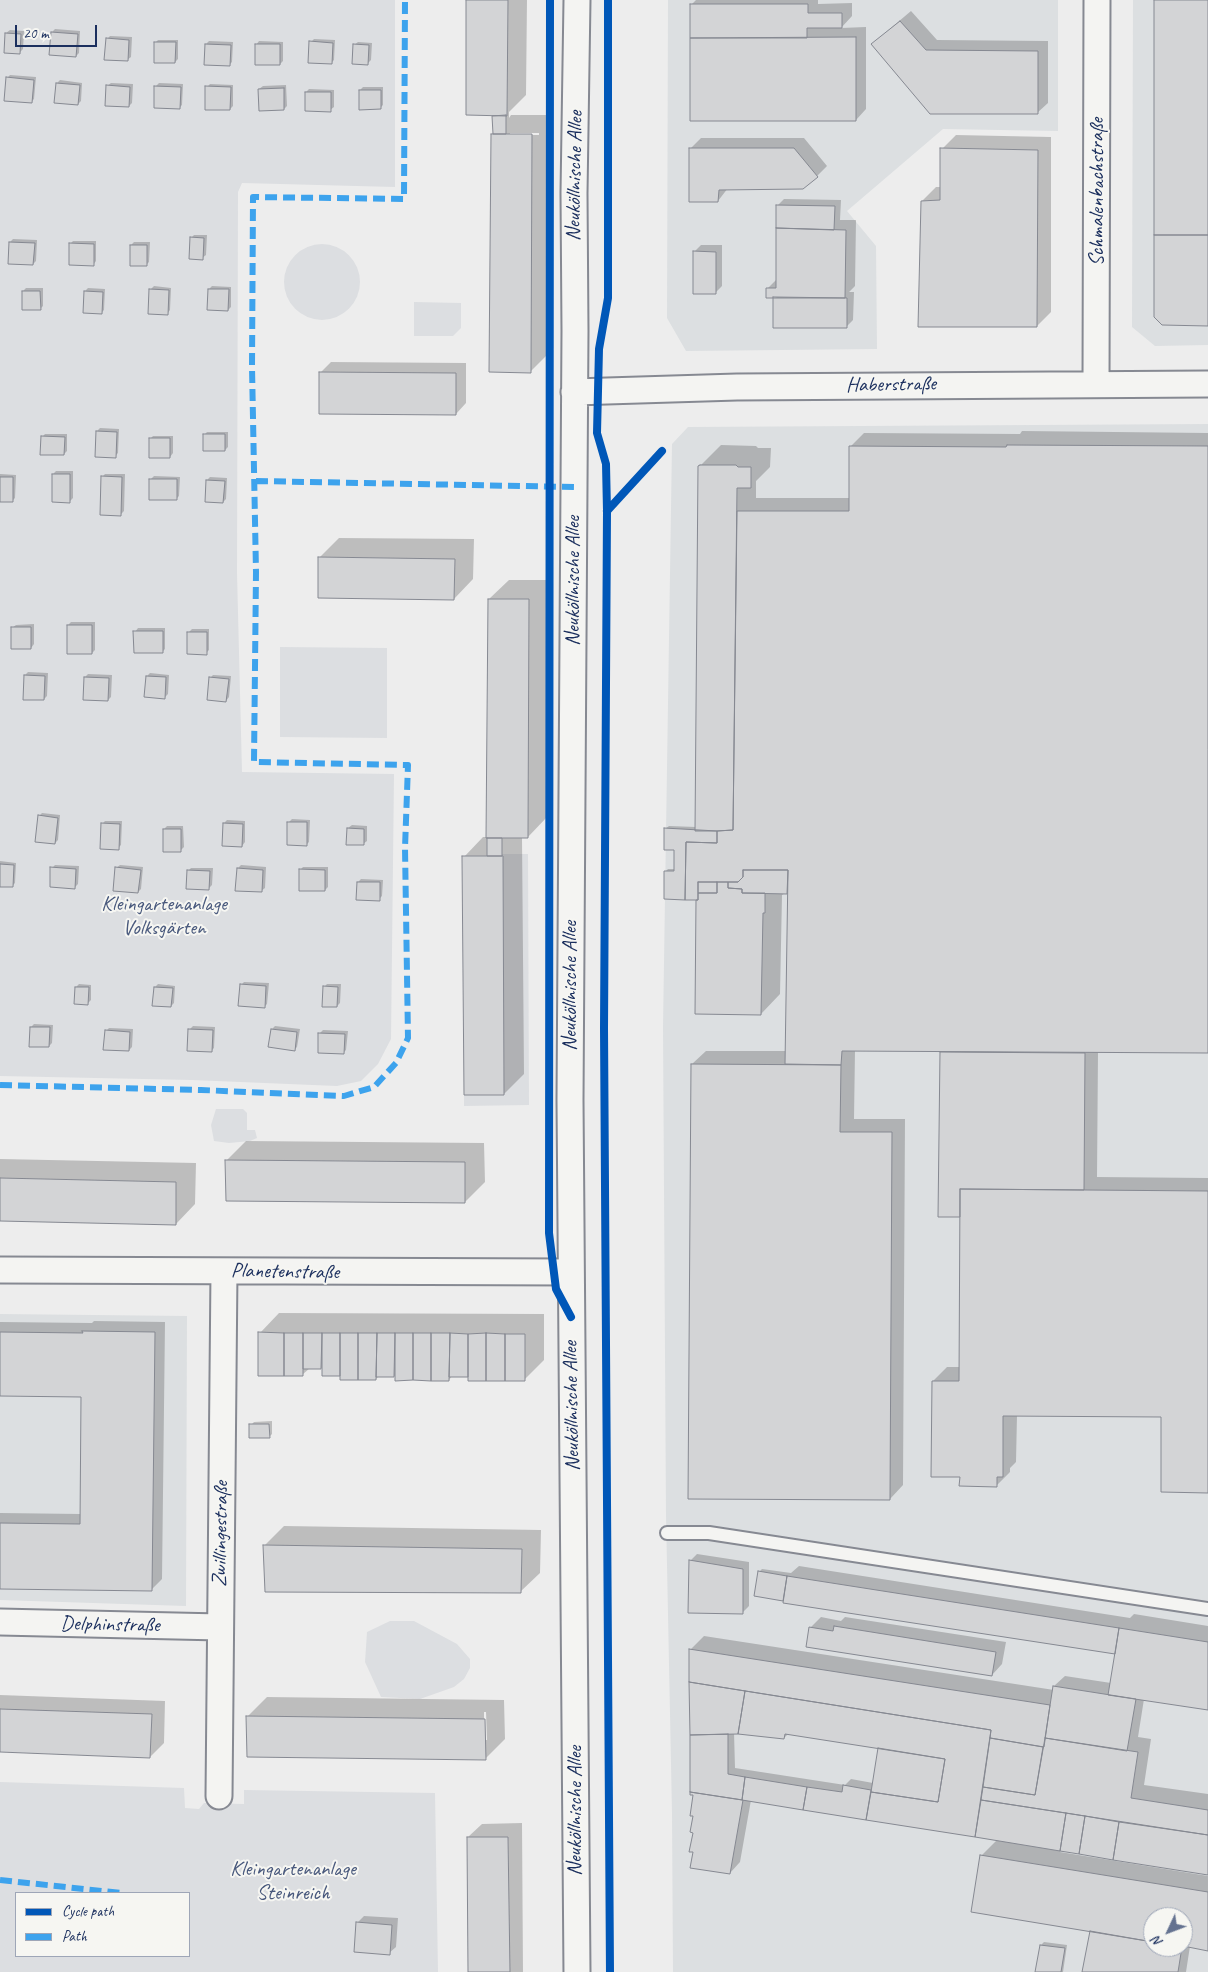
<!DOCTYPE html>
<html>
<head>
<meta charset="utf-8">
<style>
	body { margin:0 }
	#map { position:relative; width:1208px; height:1972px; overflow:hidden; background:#ededed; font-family:Caveat,sans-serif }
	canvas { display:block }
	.legend { position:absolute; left:15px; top:1892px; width:175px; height:65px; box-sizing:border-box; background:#f6f6f2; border:1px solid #9ea6b7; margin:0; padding:6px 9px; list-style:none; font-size:15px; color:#1b2f5e }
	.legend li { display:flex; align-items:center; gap:10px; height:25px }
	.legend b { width:25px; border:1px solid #9ea6b7 }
	.north { position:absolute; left:1143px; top:1907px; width:50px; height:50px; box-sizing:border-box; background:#f6f6f2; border:1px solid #9ea6b7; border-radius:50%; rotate:227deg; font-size:14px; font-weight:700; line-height:20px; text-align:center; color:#1b2f5e }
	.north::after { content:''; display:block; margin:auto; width:18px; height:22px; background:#647290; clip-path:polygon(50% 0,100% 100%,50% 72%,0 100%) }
	.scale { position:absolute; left:15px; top:25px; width:82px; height:22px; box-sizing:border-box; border:2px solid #1b2f5e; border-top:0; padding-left:6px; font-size:15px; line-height:18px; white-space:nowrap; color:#1b2f5e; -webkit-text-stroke:4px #f6f6f2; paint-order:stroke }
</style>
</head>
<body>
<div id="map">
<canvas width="1208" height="1972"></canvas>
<ul class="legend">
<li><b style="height:6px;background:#0057b8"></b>Cycle path</li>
<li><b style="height:6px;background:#3da3ed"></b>Path</li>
</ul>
<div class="north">N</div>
<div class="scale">20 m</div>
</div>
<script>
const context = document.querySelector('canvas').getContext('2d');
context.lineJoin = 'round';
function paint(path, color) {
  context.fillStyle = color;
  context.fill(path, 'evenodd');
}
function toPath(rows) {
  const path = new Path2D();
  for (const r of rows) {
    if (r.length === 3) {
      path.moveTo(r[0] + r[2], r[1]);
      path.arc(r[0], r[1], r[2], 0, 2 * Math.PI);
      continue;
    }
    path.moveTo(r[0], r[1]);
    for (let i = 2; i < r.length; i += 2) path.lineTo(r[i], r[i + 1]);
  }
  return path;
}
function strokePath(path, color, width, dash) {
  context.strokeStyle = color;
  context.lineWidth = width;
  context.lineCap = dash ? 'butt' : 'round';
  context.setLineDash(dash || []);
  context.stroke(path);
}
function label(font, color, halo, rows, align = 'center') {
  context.font = font + ' Caveat,sans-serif';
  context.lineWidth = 4;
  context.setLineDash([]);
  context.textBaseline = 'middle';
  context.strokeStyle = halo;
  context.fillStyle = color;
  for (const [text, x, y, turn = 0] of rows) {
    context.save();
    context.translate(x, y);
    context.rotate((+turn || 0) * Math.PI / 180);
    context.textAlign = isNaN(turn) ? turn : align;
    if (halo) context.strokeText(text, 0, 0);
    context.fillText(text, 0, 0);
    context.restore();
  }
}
const built = toPath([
	[668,0,1058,0,1058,131,943,129,847,211,876,246,877,349,686,351,667,318],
	[1133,0,1208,0,1208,345,1155,346,1132,327],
	[1208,424,1208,1972,673,1972,672,1813,666,1515,663,1027,672,444,688,427],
	[1153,1917,1183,1917,1183,1947,1153,1947],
	[0,1314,187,1316,186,1606,0,1600]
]);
const green = toPath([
	[0,0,395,0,395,187,242,183,238,192,237,573,242,772,394,774,391,1039,378,1064,361,1081,337,1086,192,1080,0,1076],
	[322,282,38],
	[414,302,461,303,461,328,453,336,414,336],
	[280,647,387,648,387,738,280,737],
	[502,854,528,854,529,1105,464,1106,464,1095,504,1095],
	[216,1109,243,1109,247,1113,247,1130,255,1130,257,1138,250,1141,229,1143,214,1141,211,1125],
	[390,1621,414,1621,457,1644,470,1659,470,1668,464,1679,454,1687,420,1699,381,1697,365,1662,367,1632],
	[0,1782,184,1788,185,1808,199,1809,204,1803,244,1804,244,1790,435,1793,438,1972,0,1972],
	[16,1893,189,1893,189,1956,16,1956]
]);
const shadow = toPath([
	[467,0,527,0,526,95,509,112,509,118,511,115,551,115,550,352,531,371,492,134,494,132,494,116,496,114],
	[510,133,539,133,539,135,510,135],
	[696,0,818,0,818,4,852,3,852,16,841,28,866,27,866,109,856,120,691,5],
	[911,11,937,40,1048,41,1048,103,1037,113,872,44],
	[55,29,80,31,79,53,76,56,52,32],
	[10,30,24,31,23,49,20,52,6,33],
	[110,36,132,37,131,57,127,60,107,39],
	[314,39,335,40,334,60,331,63,311,42],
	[158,40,178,40,178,59,175,62,155,43],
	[209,41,233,42,232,62,229,65,206,44],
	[259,41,283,42,283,61,280,64,256,45],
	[358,42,372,43,371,60,368,63,354,45],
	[10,75,36,77,34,99,31,102,7,78],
	[60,80,82,83,81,101,78,104,57,83],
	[111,83,133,84,132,103,129,106,107,86],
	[159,83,183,84,182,105,179,108,156,86],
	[210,84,233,85,233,106,230,109,207,87],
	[286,85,287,106,284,109,259,89,263,86],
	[363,87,383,87,383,105,380,108,360,90],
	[309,89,334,90,334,107,330,110,306,92],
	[956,135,1051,137,1051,312,1037,326,922,201,936,187,941,187,942,149],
	[701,138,804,138,827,166,817,176,728,188,718,201,690,149],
	[784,199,841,200,840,220,856,220,855,286,849,292,854,292,853,320,846,327,775,297,767,289,777,279,777,206],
	[194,235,207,235,206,255,202,258,191,238],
	[13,239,37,240,36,261,33,264,10,242],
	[73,241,96,241,96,261,93,265,70,244],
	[134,242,150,242,149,262,146,265,131,245],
	[701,245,722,245,722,286,715,293,694,252],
	[154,286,171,288,170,310,167,314,150,290],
	[212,286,231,287,231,307,228,310,209,289],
	[26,288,43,288,43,306,40,309,23,291],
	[88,288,105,289,104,310,101,313,85,291],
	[331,362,466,363,466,403,456,414,320,373],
	[100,428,119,429,118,453,115,456,97,431],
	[1022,431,1208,433,1208,1052,1098,1052,1097,1177,1208,1178,1208,1491,1163,1416,1017,1415,1016,1462,1010,1468,1010,1472,996,1486,961,1476,933,1381,947,1367,960,1367,962,1215,939,1215,941,1050,855,1050,854,1119,905,1119,903,1485,890,1499,692,1064,706,1051,787,1051,789,891,782,895,780,994,761,1014,697,900,665,872,668,869,675,869,675,849,665,829,669,826,696,827,699,467,721,445,756,446,758,448,771,448,770,467,756,481,756,498,850,498,850,447,864,433,1020,434],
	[207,432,228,432,228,447,225,450,204,435],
	[45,434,67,434,67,451,64,454,42,437],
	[153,436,173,436,173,453,170,457,150,439],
	[56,471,73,471,73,498,70,501,53,474],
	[0,474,16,475,15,498,12,501,0,501],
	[105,474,125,474,124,511,121,514,102,477],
	[154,476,180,477,179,496,176,499,150,480],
	[210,477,227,478,226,499,223,502,207,480],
	[339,538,474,539,473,579,454,599,319,558],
	[509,580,548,580,547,817,528,837,522,837,524,1074,504,1094,464,857,483,837,488,837,489,599],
	[71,622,95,622,95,650,92,653,68,625],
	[34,624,34,644,31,648,12,628,16,625],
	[138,628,165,628,165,649,162,652,135,632],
	[192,629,209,629,209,650,206,653,189,632],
	[28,672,48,673,47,696,44,699,25,675],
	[150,673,169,675,168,694,165,697,147,676],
	[88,674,112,675,111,697,108,700,85,677],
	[213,675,231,676,229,697,226,701,210,678],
	[42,813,60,815,58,840,55,843,39,816],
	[292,819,310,820,309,842,306,845,289,822],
	[227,820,245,821,245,842,242,846,224,823],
	[105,821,122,821,121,845,118,848,102,824],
	[352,825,367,826,367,841,363,844,348,828],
	[167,826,183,826,184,847,180,851,164,829],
	[0,861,16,863,15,883,12,886,0,885],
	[55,865,79,866,78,884,75,887,52,868],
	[120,865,143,867,141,889,138,892,116,868],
	[241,865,266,867,265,888,261,891,238,868],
	[303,867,328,867,328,887,325,890,300,870],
	[191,868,213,868,212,885,209,888,188,871],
	[361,879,383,880,382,896,379,899,358,882],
	[244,982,269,983,267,1004,264,1007,241,985],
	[79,984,91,985,91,1000,88,1003,76,987],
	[158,984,175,986,174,1003,171,1006,155,987],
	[327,984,341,984,340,1003,337,1006,324,987],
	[34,1024,53,1025,52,1043,49,1046,31,1027],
	[193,1026,215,1027,214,1048,211,1051,190,1029],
	[275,1026,300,1029,297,1047,294,1050,272,1029],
	[109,1028,133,1029,132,1047,129,1050,106,1031],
	[323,1030,348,1031,346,1050,343,1053,320,1033],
	[246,1141,484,1143,485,1182,465,1202,227,1160],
	[0,1159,196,1163,195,1204,176,1224,0,1220],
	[279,1313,544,1314,544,1360,524,1380,452,1376,449,1380,396,1376,379,1376,376,1379,341,1375,322,1368,310,1368,302,1375,260,1333],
	[94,1321,165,1322,162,1579,151,1590,0,1588,0,1513,81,1514,82,1395,0,1394,0,1322,92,1323],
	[272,1421,272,1434,269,1437,251,1425,254,1422],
	[284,1526,541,1530,540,1573,520,1592,265,1545],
	[697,1554,749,1562,749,1606,742,1613,690,1561],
	[799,1566,1130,1618,1134,1614,1208,1626,1208,1709,1144,1699,1138,1737,1151,1739,1144,1785,1208,1794,1208,1873,1061,1850,1060,1852,1208,1876,1208,1949,1190,1946,1186,1972,1083,1972,1091,1930,981,1856,997,1840,751,1800,740,1862,730,1873,695,1851,695,1794,691,1794,690,1650,704,1636,1054,1690,1054,1686,1065,1676,1111,1683,1116,1653,755,1595,759,1572,762,1569,791,1573],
	[734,1732,784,1738,789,1733,880,1747,873,1783,851,1779,845,1785,735,1768],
	[1153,1917,1183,1917,1183,1947,1153,1947],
	[821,1617,841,1621,845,1617,1006,1642,1002,1664,992,1675,810,1628],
	[0,1695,165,1701,164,1743,150,1757,0,1751],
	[267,1697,504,1700,505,1739,485,1759,248,1716],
	[484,1712,486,1712,487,1740,484,1740],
	[522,1823,523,1972,470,1972,468,1837,482,1824],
	[364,1916,398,1918,396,1947,389,1953,357,1923],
	[1044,1942,1067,1945,1063,1972,1037,1972,1041,1945]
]);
const building = toPath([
	[466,0,508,0,507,116,466,115,466,0],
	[1154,0,1208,0,1208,235,1154,235,1154,0],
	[690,4,808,4,808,13,842,13,842,28,807,28,807,38,690,38,690,4],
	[900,21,926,50,1038,51,1038,114,930,114,871,44,900,21],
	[51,32,78,34,76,57,49,55,51,32],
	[5,33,21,34,20,54,4,53,5,33],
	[856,37,856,121,690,121,690,38,856,37],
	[106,38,129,40,128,61,104,60,106,38],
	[309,41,333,43,332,64,308,63,309,41],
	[154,42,176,42,175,63,154,63,154,42],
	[205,44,231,45,230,66,204,65,205,44],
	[255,44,280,44,280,65,255,65,255,44],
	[353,44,369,45,368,65,352,64,353,44],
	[6,77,34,80,32,103,4,101,6,77],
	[56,83,80,85,78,105,54,103,56,83],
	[106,85,130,87,129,107,105,106,106,85],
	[154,86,181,87,180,109,154,108,154,86],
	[205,86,231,87,230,110,205,110,205,86],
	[284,88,284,110,259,111,258,89,284,88],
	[359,90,381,90,381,109,359,110,359,90],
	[305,92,331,92,331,112,305,111,305,92],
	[506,115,506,134,493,134,492,116,506,115],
	[491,134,532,134,531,373,489,372,491,134],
	[689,148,794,148,818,177,803,189,719,190,718,202,689,202,689,148],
	[940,148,1038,150,1037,327,918,327,921,201,940,200,940,148],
	[776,205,835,206,834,230,776,228,776,205],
	[776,228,846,230,845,298,766,298,766,288,776,288,776,228],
	[1154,235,1208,235,1208,326,1162,325,1154,317,1154,235],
	[190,237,204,238,203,260,189,259,190,237],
	[9,242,35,243,33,265,8,264,9,242],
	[69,243,94,244,94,266,69,265,69,243],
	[130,245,147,245,147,266,130,266,130,245],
	[693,251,716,252,716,294,693,294,693,251],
	[149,289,169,290,168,315,148,314,149,289],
	[208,289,229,289,228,311,207,310,208,289],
	[22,291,40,291,41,310,22,310,22,291],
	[84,291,103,292,102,314,83,313,84,291],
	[773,297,847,298,847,328,773,328,773,297],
	[319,372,456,373,456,415,319,414,319,372],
	[96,431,117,432,116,458,95,457,96,431],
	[203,434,225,434,225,451,203,451,203,434],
	[41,436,65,437,64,455,40,455,41,436],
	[149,438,170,438,170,458,149,458,149,438],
	[1007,445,1208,446,1208,1053,842,1051,841,1065,785,1064,788,870,743,870,743,877,738,882,698,882,698,900,685,900,686,842,717,843,717,831,733,830,737,511,849,511,849,446,1006,447,1007,445],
	[700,465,736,465,738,467,751,467,751,488,737,488,733,830,717,831,695,831,698,466,700,465],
	[52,474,70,474,70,503,52,502,52,474],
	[101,476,122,477,121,516,100,515,101,476],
	[0,477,13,477,13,502,0,502,0,477],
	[149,479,177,479,177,500,149,500,149,479],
	[206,480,225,481,223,503,205,502,206,480],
	[318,557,455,559,454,600,318,598,318,557],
	[488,599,529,599,528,838,486,838,488,599],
	[67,625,92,625,92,654,67,654,67,625],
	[11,627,31,627,31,649,11,649,11,627],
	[133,631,163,631,163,653,134,653,133,631],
	[187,632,207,632,207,655,187,654,187,632],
	[24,675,45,676,44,700,23,700,24,675],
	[146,676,166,677,165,699,144,697,146,676],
	[84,677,109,678,108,701,83,700,84,677],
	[209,677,229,679,226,702,207,700,209,677],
	[38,815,58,818,55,844,35,842,38,815],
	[287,822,307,822,307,846,287,845,287,822],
	[101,823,120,824,119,850,100,849,101,823],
	[223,823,243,824,242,847,222,846,223,823],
	[347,828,364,829,364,845,346,845,347,828],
	[664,828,717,831,717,843,686,842,685,900,664,899,664,871,674,871,674,850,664,850,664,828],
	[163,829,181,829,181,852,163,852,163,829],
	[487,838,502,838,502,856,487,856,487,838],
	[462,856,503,856,504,1095,464,1095,462,856],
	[0,864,14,865,13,887,0,887,0,864],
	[50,867,76,869,75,889,50,887,50,867],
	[115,867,141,870,138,893,113,891,115,867],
	[237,868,263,870,262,892,235,891,237,868],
	[299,869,325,870,325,891,299,891,299,869],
	[187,870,210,871,209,890,186,889,187,870],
	[743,870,788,870,787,894,742,893,742,889,728,888,728,882,738,882,743,877,743,870],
	[357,882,380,882,380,901,356,900,357,882],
	[698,882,717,882,717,893,698,893,698,882],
	[717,882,728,882,728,888,742,889,742,893,765,893,765,913,763,913,761,1015,695,1014,696,900,698,900,698,893,717,893,717,882],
	[240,984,266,986,265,1008,238,1006,240,984],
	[323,986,338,987,337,1007,322,1007,323,986],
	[75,987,89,987,88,1005,74,1004,75,987],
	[154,987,173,988,171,1007,152,1006,154,987],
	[30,1027,50,1027,49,1047,29,1047,30,1027],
	[188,1029,213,1030,212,1052,187,1051,188,1029],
	[271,1029,297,1032,295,1051,268,1047,271,1029],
	[105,1030,130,1032,129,1051,103,1050,105,1030],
	[318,1033,345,1034,344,1054,318,1053,318,1033],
	[940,1052,1085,1053,1084,1190,960,1189,960,1217,938,1217,940,1052],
	[691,1064,841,1065,840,1132,892,1132,890,1500,688,1499,691,1064],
	[225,1160,465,1162,465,1203,226,1201,225,1160],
	[0,1178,176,1182,176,1225,0,1221,0,1178],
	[960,1189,1208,1191,1208,1493,1161,1492,1161,1417,1003,1416,1003,1477,997,1477,997,1487,959,1486,960,1477,931,1477,932,1381,959,1381,960,1189],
	[82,1331,155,1332,152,1591,0,1589,0,1523,80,1524,81,1397,0,1396,0,1332,83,1333,82,1331],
	[258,1332,284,1333,284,1376,258,1376,258,1332],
	[284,1333,303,1333,303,1376,284,1376,284,1333],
	[303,1333,322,1333,321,1369,303,1369,303,1333],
	[322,1333,340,1333,340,1376,322,1376,322,1333],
	[340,1333,358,1333,358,1380,340,1380,340,1333],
	[358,1333,377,1333,376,1380,358,1380,358,1333],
	[377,1333,395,1333,394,1377,376,1377,377,1333],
	[395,1333,413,1333,413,1380,395,1381,395,1333],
	[413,1333,431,1333,431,1381,413,1380,413,1333],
	[431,1333,450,1333,449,1381,431,1381,431,1333],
	[450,1333,468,1334,468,1377,449,1377,450,1333],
	[486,1333,486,1381,468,1381,468,1334,486,1333],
	[486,1333,505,1334,505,1381,486,1381,486,1333],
	[505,1334,525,1334,525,1381,505,1381,505,1334],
	[249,1424,269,1424,270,1438,249,1438,249,1424],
	[263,1545,522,1549,521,1593,265,1592,263,1545],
	[689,1560,743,1569,743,1614,688,1613,689,1560],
	[758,1571,787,1576,783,1601,754,1596,758,1571],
	[787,1576,1119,1628,1115,1654,783,1603,787,1576],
	[834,1626,996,1652,992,1676,806,1647,809,1627,833,1631,834,1626],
	[1119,1628,1208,1642,1208,1710,1108,1695,1119,1628],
	[689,1649,1050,1705,1044,1747,990,1738,991,1730,689,1682,689,1649],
	[689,1682,745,1691,738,1734,690,1735,689,1682],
	[1053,1686,1136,1699,1127,1751,1045,1738,1053,1686],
	[745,1691,991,1730,975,1837,866,1820,871,1792,938,1802,945,1759,785,1734,784,1739,738,1734,745,1691],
	[0,1709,152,1714,150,1758,0,1752,0,1709],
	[246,1716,485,1719,486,1760,247,1757,246,1716],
	[728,1734,728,1774,745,1777,742,1800,690,1792,690,1735,728,1734],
	[990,1738,1043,1747,1035,1795,983,1787,990,1738],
	[1045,1738,1138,1752,1131,1798,1208,1810,1208,1835,981,1800,983,1787,1035,1795,1045,1738],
	[878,1748,945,1759,938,1802,871,1792,878,1748],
	[745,1777,807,1787,803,1810,742,1800,745,1777],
	[843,1785,871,1790,866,1820,803,1810,807,1787,842,1792,843,1785],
	[690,1792,743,1800,730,1874,690,1868,693,1852,689,1852,693,1833,690,1832,693,1816,690,1816,693,1795,690,1795,690,1792],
	[981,1800,1066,1813,1060,1851,975,1837,981,1800],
	[1066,1813,1085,1816,1079,1854,1060,1851,1066,1813],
	[1085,1816,1119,1822,1113,1860,1079,1854,1085,1816],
	[1119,1822,1208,1835,1208,1875,1113,1860,1119,1822],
	[467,1837,508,1837,510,1972,468,1972,467,1837],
	[980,1855,1208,1892,1208,1951,1183,1946,1183,1917,1153,1917,1153,1942,971,1912,980,1855],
	[356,1922,392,1925,390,1955,354,1952,356,1922],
	[1090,1931,1153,1942,1153,1947,1182,1947,1178,1972,1082,1972,1090,1931],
	[1040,1945,1065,1948,1061,1972,1035,1972,1040,1945]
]);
const service = toPath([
	[667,1533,709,1533,1208,1609]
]);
const minor = toPath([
	[1096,383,1097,0],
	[574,392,737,387,1208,384],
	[0,1270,570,1272],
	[0,1622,220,1627],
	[219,1796,224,1271],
	[577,1972,570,1100,575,331,574,193,577,0]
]);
const quiet = toPath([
	[256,481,574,487],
	[0,1085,201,1090,344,1096,374,1087,396,1063,408,1038,405,848,408,765,254,762,256,572,252,367,253,197,404,199,405,0],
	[0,1880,121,1893]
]);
const cycleway = toPath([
	[550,0,549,1233,556,1289,571,1317],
	[608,0,608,298,599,349,597,433,606,464,607,511,604,1028,610,1972],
	[607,511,662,451]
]);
const streetNames = [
	["Neuköllnische Allee",575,176,-89],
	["Schmalenbachstraße",1097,192,-90],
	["Haberstraße",891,385,-1],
	["Neuköllnische Allee",573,581,-90],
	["Neuköllnische Allee",570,986,-90],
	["Planetenstraße",285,1272,1],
	["Neuköllnische Allee",572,1406,-91],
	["Zwillingestraße",221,1534,-89],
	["Delphinstraße",110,1625,1],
	["Neuköllnische Allee",575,1811,-90]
];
const parkNames = [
	["Kleingartenanlage",164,904],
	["Volksgärten",164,928],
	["Kleingartenanlage",293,1869],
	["Steinreich",293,1893]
];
paint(built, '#dcdfe1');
paint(green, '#dcdee1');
paint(shadow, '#0003');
paint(building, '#d3d4d6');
strokePath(building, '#868992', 1);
strokePath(service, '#868992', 16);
strokePath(minor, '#868992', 29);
strokePath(service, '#f4f4f2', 12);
strokePath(minor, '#f4f4f2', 25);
strokePath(quiet, '#3da3ed', 6, [12, 6]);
strokePath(cycleway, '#0057b8', 8);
label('21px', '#1b2f5e', '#f6f6f2', streetNames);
label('21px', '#48587c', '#f6f6f2', parkNames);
</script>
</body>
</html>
